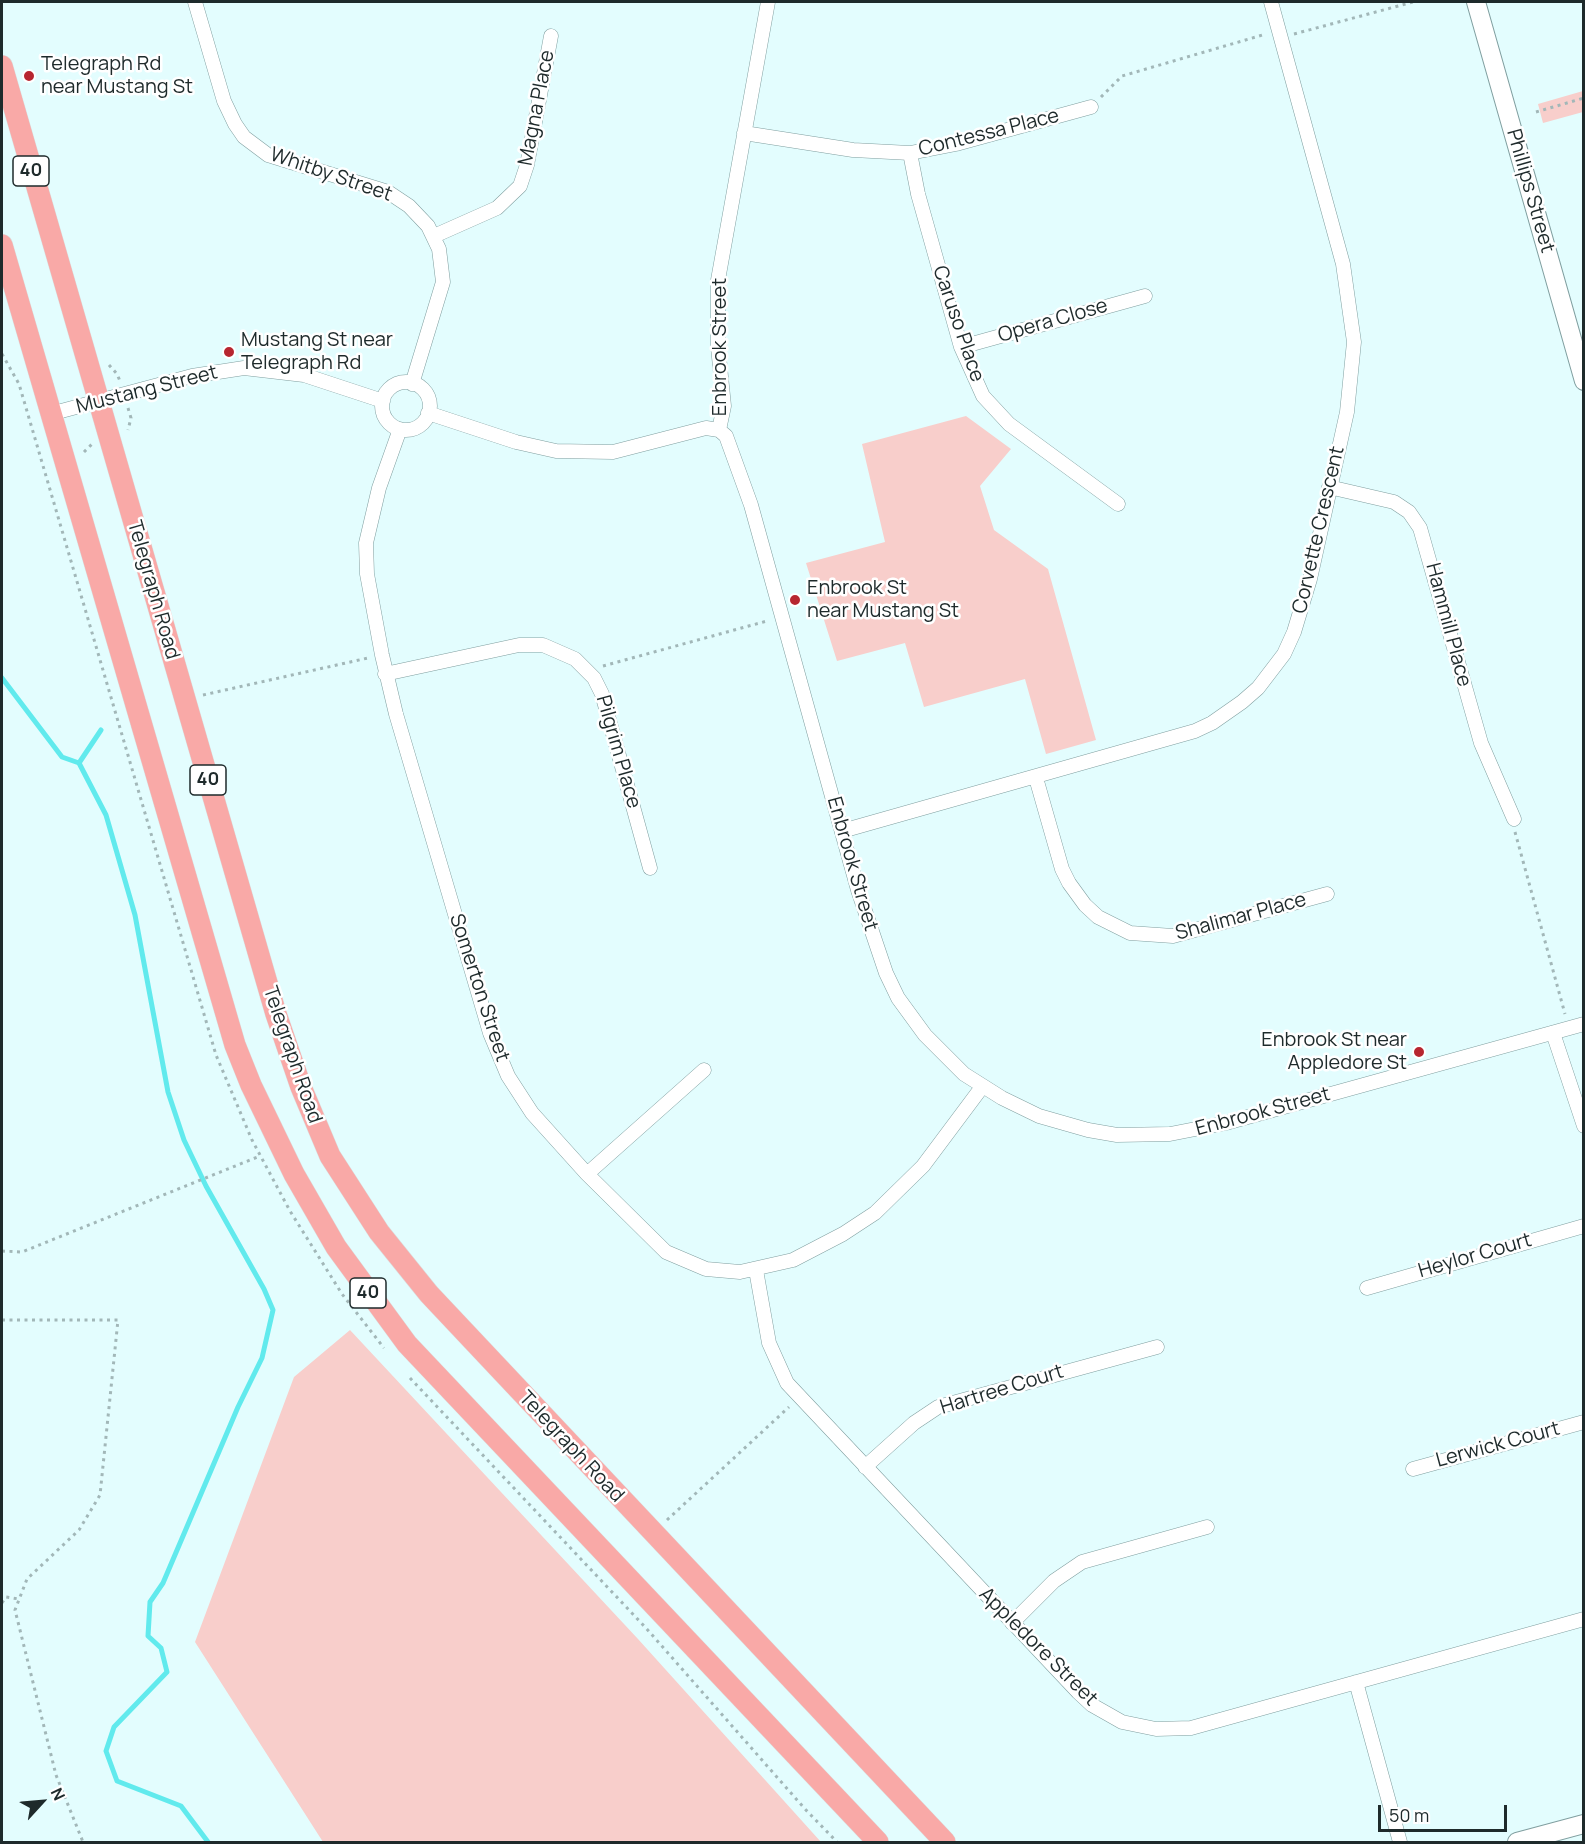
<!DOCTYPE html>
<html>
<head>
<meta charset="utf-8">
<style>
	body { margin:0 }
	#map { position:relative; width:1585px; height:1844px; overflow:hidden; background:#e3fdfe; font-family:Manrope,sans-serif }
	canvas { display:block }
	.frame { position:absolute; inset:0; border:3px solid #1e2a2b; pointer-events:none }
	.north { position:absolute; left:12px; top:1772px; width:60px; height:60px; -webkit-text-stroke:4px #fff; paint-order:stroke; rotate:64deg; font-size:16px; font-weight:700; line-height:24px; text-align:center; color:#1e2a2b }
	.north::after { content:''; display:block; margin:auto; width:21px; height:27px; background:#1e2a2b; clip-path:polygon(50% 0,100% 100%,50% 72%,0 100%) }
	.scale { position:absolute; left:1378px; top:1805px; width:129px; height:27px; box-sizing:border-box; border:3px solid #1e2a2b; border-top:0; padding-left:8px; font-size:18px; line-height:21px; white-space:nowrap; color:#1e2a2b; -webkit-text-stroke:4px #fff; paint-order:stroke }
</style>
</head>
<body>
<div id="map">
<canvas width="1585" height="1844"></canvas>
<div class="frame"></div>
<div class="north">N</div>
<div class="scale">50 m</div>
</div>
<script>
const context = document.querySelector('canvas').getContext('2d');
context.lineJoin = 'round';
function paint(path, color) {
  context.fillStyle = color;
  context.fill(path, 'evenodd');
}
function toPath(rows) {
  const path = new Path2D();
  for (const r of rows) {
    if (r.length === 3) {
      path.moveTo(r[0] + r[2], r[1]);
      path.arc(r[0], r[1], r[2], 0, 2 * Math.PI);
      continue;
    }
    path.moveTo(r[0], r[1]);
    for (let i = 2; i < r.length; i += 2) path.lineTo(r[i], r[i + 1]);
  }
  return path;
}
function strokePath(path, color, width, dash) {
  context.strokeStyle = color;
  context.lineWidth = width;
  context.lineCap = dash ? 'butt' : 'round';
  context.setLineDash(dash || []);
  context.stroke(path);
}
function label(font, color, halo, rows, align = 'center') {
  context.font = font + ' Manrope,sans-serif';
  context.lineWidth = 5;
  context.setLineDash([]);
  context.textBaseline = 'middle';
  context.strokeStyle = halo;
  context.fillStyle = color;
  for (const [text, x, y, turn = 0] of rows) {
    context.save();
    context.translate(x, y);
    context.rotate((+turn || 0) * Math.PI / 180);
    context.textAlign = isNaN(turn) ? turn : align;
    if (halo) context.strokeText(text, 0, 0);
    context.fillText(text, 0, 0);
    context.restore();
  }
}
const green = toPath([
	[1583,91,1583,112,1543,123,1538,104],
	[966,416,1011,449,980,486,994,530,1048,569,1096,740,1046,754,1025,679,924,707,905,643,837,661,806,563,885,542,862,444],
	[350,1330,638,1639,821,1842,323,1842,195,1642,294,1377]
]);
const stream = toPath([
	[2,678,62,757,79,763,106,815,135,915,168,1092,184,1140,206,1186,264,1289,273,1310,262,1358,238,1407,163,1583,150,1602,148,1636,161,1648,167,1672,114,1727,106,1751,117,1781,181,1806,208,1842],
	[79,763,101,730]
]);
const path = toPath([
	[1294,34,1413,2],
	[1101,97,1122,76,1266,34],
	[1536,112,1584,98],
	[2,354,19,384,216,1055,252,1140,290,1211,342,1294,384,1348],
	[109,365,117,374,120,381],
	[128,408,131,418,128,430],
	[84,452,92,444],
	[603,666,767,621],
	[203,695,368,658],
	[1515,832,1565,1014],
	[2,1251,22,1252,260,1156],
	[2,1320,118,1320,100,1495,79,1530,27,1579,15,1610,56,1775,83,1842],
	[410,1378,646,1628,805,1809,837,1842],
	[667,1520,789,1407],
	[2,1603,6,1597,19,1599]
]);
const street = toPath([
	[195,2,224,101,235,124,244,137,268,155,388,192,409,206,428,226,439,249,443,282,412,384],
	[744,133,853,150,910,153,956,144,1091,107],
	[910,153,918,194,961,347,983,396,1009,424,1118,504],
	[434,236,497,208,520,186,527,165,551,36],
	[961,347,1145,296],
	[406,406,24],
	[428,413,516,442,556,451,613,452,706,428,719,430,726,436,751,505,858,890,886,973,898,998,925,1035,964,1074,1002,1098,1039,1116,1088,1130,1117,1135,1170,1134,1226,1123,1584,1024],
	[50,414,192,376,244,368,304,375,383,401],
	[400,429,379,488,366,543,367,574,382,655,396,714,490,1033,508,1076,532,1113,587,1174,666,1252,706,1269,740,1272,793,1260,843,1234,875,1213,923,1166,982,1087],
	[719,430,724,406,718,347,718,280,768,2],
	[1329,487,1394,502,1409,512,1420,528,1481,743,1514,819],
	[385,674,519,645,543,645,575,659,594,678,602,694,650,868],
	[1036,778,1062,869,1069,883,1085,905,1098,917,1130,933,1173,936,1327,894],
	[842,831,1195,731,1212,723,1242,702,1258,688,1284,654,1294,632,1310,579,1347,412,1354,342,1343,264,1271,2],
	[1553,1033,1584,1126],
	[587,1174,704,1070],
	[756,1270,769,1343,787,1383,1078,1692,1092,1705,1122,1722,1156,1729,1191,1728,1584,1619],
	[1367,1288,1584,1226],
	[865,1467,914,1423,938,1407,1157,1347],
	[1413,1469,1584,1422],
	[1012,1623,1054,1581,1082,1562,1207,1527],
	[1356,1682,1400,1842]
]);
const secondary = toPath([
	[1476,2,1584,381],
	[1517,1842,1584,1824]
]);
const primary = toPath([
	[2,66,276,1014,301,1087,330,1156,379,1232,429,1294,945,1842],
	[2,245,235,1045,251,1085,294,1174,336,1247,407,1344,878,1842]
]);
const markers = [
	[29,76,6,"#b72630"],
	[229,352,6,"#b72630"],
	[795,600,6,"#b72630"],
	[1419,1052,6,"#b72630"]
];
const shields = [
	[31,171,36],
	[208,780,36],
	[368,1293,36]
];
const shieldNames = [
	["40",31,171],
	["40",208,780],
	["40",368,1293]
];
const poiNames = [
	["Telegraph Rd",41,64],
	["near Mustang St",41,87],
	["Mustang St near",241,340],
	["Telegraph Rd",241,363],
	["Enbrook St",807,588],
	["near Mustang St",807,611],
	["Enbrook St near",1407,1040,"right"],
	["Appledore St",1407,1063,"right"]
];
const streetNames = [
	["Magna Place",537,108,-79],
	["Contessa Place",989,133,-14],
	["Whitby Street",331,175,19],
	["Phillips Street",1530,191,74],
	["Opera Close",1053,321,-16],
	["Caruso Place",958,324,71],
	["Enbrook Street",720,347,-90],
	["Mustang Street",147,390,-14],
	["Corvette Crescent",1319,530,-77],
	["Telegraph Road",153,590,74],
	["Hammill Place",1448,625,75],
	["Pilgrim Place",618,752,74],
	["Enbrook Street",852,864,74],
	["Shalimar Place",1241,917,-15],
	["Somerton Street",479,988,72],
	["Telegraph Road",292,1055,71],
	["Enbrook Street",1263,1112,-15],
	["Heylor Court",1475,1256,-16],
	["Hartree Court",1002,1390,-17],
	["Lerwick Court",1498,1445,-15],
	["Telegraph Road",571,1447,47],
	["Appledore Street",1038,1647,45]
];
paint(green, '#f8cecb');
strokePath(stream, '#61eaed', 5);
strokePath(street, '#809fa0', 15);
strokePath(secondary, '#809fa0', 20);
strokePath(primary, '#dbdddd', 22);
strokePath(path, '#a2b7b8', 3, [3, 4.5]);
strokePath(street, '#fff', 14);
strokePath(secondary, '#fff', 18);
strokePath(primary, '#f9a9a7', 21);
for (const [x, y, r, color] of markers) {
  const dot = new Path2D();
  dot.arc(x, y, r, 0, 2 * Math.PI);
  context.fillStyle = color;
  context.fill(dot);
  strokePath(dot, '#fff', 2);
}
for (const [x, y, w] of shields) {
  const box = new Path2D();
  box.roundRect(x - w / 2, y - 15, w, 30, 4.5);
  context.fillStyle = '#fff';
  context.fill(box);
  strokePath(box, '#1e2a2b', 1.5);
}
label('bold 18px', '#1e2a2b', null, shieldNames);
label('20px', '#1e2a2b', '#fff', poiNames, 'left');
label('20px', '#1e2a2b', '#fff', streetNames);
</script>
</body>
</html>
